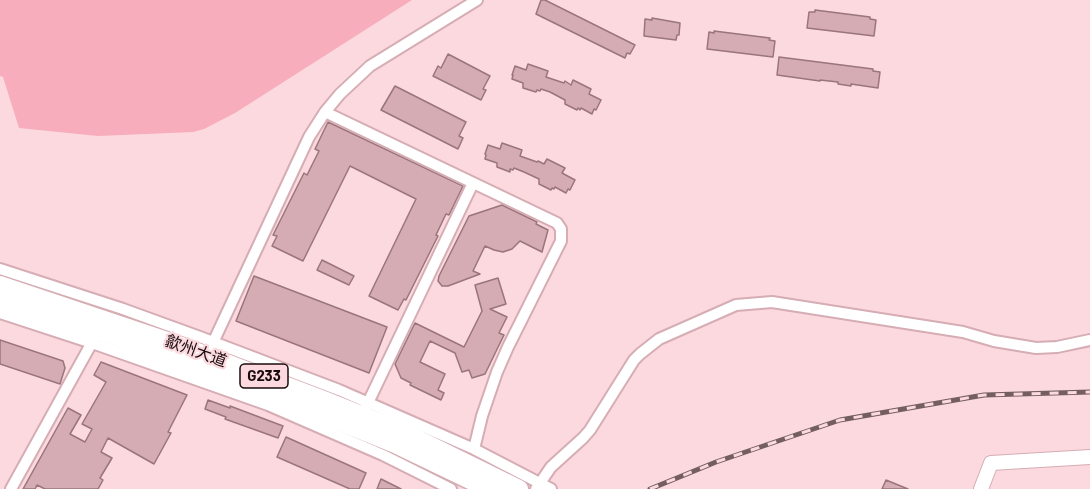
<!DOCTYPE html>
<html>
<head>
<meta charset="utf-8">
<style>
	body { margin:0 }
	canvas { display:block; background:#fbd9de }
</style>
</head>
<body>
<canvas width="1090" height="489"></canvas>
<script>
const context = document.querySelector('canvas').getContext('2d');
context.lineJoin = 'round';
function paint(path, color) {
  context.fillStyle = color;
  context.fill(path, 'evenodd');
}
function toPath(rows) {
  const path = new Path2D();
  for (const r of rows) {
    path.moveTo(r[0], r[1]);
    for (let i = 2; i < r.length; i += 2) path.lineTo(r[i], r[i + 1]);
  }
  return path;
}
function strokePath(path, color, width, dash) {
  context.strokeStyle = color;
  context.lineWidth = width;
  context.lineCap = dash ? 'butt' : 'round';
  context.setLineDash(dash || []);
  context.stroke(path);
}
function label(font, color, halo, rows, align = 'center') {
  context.font = font + ' Barlow,"Noto Sans SC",sans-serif';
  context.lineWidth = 4.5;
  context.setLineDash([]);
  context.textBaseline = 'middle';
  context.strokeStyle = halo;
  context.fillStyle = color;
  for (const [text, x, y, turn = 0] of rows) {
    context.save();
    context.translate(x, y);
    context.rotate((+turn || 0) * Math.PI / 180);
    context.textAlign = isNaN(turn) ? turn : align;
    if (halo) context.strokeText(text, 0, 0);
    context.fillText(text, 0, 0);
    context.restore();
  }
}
const green = toPath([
	[0,0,412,0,235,113,204,129,193,132,98,136,19,128,3,77,0,76]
]);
const building = toPath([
	[541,0,545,0,635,45,630,54,627,53,625,58,536,14,541,0],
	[815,10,870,17,870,19,876,20,874,36,807,28,809,12,815,12,815,10],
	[652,18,680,23,679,35,677,35,676,40,644,36,645,19,652,20,652,18],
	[714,31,770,38,769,40,775,41,773,57,707,49,709,32,714,33,714,31],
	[448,54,490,76,483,89,486,90,481,100,433,76,438,66,441,68,448,54],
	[779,57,873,69,873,71,880,72,878,88,851,84,851,86,838,84,838,82,820,80,820,81,777,75,779,57],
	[528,64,548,71,546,77,564,83,565,81,571,85,573,80,591,89,589,94,601,100,596,110,594,109,592,114,581,108,580,110,578,108,577,110,565,104,565,100,550,92,541,89,540,91,537,90,536,92,523,88,523,83,512,79,513,75,512,75,515,66,526,70,528,64],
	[395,86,466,122,459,136,463,138,458,149,381,110,395,86],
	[328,122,463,186,449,215,446,214,436,235,438,236,406,300,404,299,398,310,369,296,416,199,350,166,303,261,272,246,277,236,273,235,304,173,307,175,319,151,315,149,328,122],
	[502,143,522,150,520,156,537,162,538,161,544,164,547,159,565,168,562,173,575,180,570,190,568,189,566,193,555,187,554,189,552,188,551,190,539,184,539,179,524,172,514,168,513,170,510,169,510,172,497,167,497,163,485,159,486,155,485,154,488,145,500,149,502,143],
	[502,205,537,222,536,224,548,230,542,252,520,241,512,249,503,252,494,250,485,246,473,271,480,274,448,286,442,286,438,281,439,276,469,216,502,205],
	[322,260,354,276,349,285,317,270,322,260],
	[254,276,387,327,369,373,236,321,254,276],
	[498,278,506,304,490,309,507,317,499,333,504,335,485,374,472,378,469,370,462,372,455,353,430,341,420,362,445,374,438,390,444,393,441,400,410,385,411,383,401,378,395,364,415,323,464,347,482,311,475,285,498,278],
	[0,340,63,361,65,368,60,384,0,364,0,340],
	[101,362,187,395,168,432,171,433,154,464,108,438,101,452,112,458,100,478,103,480,98,489,45,489,37,485,35,489,23,489,68,408,81,415,70,434,85,442,92,429,82,424,106,382,94,375,101,362],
	[208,400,230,408,230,406,283,426,278,438,225,419,226,417,205,409,208,400],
	[286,437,366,473,359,489,350,489,277,457,286,437],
	[381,479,401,489,377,489,381,479],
	[886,480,908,489,882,489,886,480]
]);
const minor = toPath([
	[325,112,557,223,561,229,561,241,508,347,497,372,482,416,474,449],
	[0,269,123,309,200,337,339,390,474,449,551,489],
	[0,313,92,343,268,405,383,455,451,489],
	[211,347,309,137,325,112,340,94,370,66,477,0],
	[366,407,473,183],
	[11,489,95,337],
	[536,489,551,467,583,438,590,430,634,360,640,354,659,339,736,305,772,302,963,332,994,341,1036,348,1057,347,1090,340]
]);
const tertiary = toPath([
	[981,489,991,463,1090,457]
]);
const trunk = toPath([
	[0,285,176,344,326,401,401,431,519,489],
	[0,299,105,333,247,384,395,444,489,489]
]);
const rail = toPath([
	[650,489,716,462,840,420,984,395,1090,392]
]);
const shields = [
	[264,376,48]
];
const shieldNames = [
	["G233",264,376]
];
const streetNames = [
	["歙州大道",196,351,20]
];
paint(green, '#f7adbb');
paint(building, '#d5acb3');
strokePath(building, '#9a757b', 1.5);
strokePath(minor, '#d6adb4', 14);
strokePath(tertiary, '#d6adb4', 16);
strokePath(trunk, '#d6adb4', 21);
strokePath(minor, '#fff', 10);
strokePath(tertiary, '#fff', 14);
strokePath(trunk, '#fff', 18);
strokePath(rail, '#745e61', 5);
strokePath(rail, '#fbd9de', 3, [9]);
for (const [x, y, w] of shields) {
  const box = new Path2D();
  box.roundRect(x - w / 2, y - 12, w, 24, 4.5);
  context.fillStyle = '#fbd9de';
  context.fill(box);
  strokePath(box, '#190b0e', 1.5);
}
label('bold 15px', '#190b0e', null, shieldNames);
label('16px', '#190b0e', '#fbd9de', streetNames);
</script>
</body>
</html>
